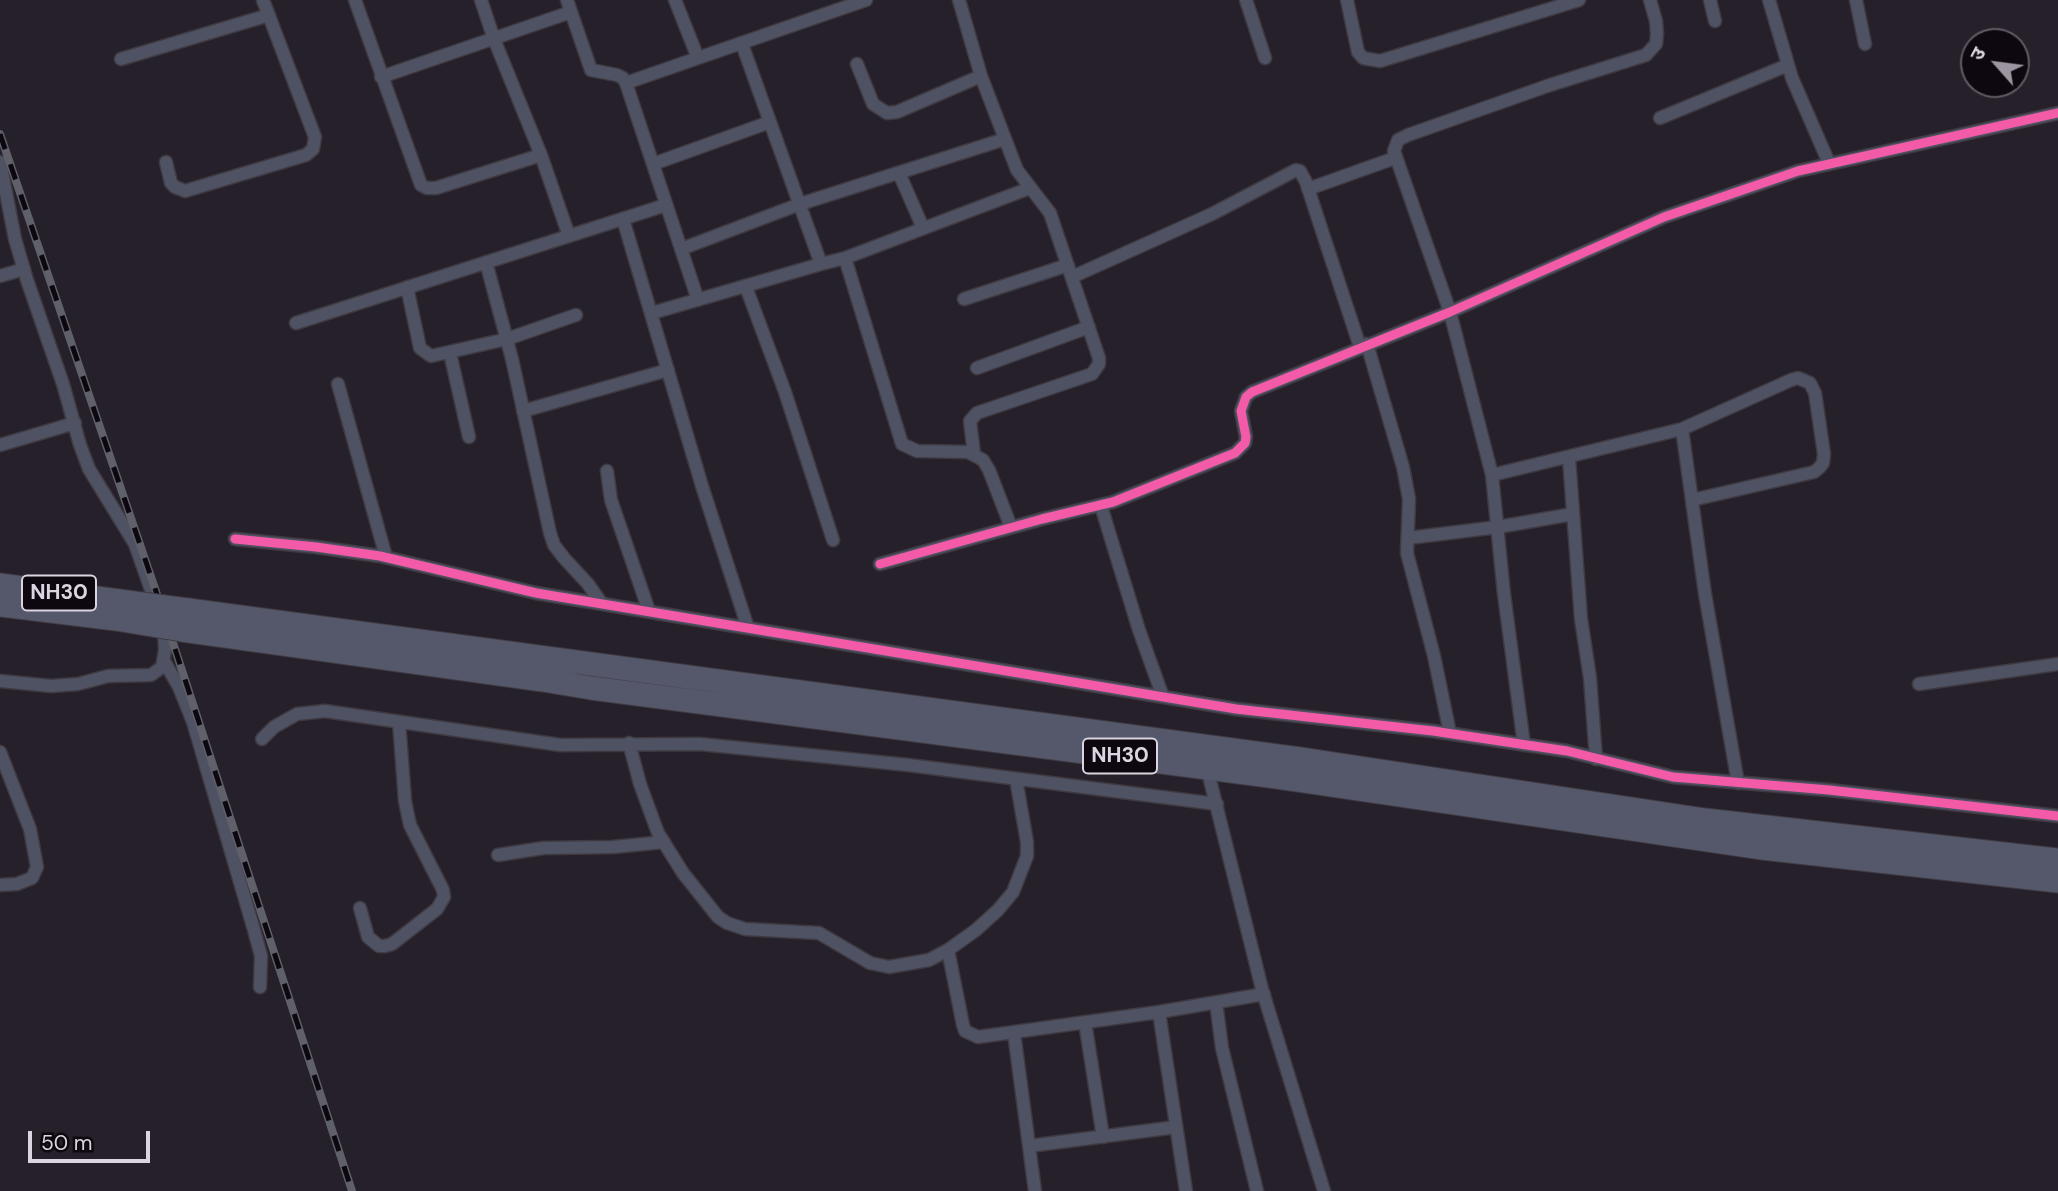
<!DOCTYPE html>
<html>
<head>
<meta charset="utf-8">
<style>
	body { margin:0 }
	#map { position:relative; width:2058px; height:1191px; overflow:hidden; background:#252029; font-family:"DM Sans","Noto Sans Devanagari",sans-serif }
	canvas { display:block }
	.north { position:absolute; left:1960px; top:28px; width:70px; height:70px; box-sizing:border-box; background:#0d0810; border:2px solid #605a64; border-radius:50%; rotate:298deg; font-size:19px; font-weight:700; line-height:28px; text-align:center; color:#dcd5e1 }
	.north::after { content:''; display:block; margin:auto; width:24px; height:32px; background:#9c96a1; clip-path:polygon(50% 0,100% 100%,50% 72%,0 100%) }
	.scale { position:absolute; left:28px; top:1131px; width:122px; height:32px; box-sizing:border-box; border:4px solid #dcd5e1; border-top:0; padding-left:9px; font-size:21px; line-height:24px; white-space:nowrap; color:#dcd5e1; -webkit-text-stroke:5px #0d0810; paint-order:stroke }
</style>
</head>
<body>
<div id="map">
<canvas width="2058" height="1191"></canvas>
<div class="north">उ</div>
<div class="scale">50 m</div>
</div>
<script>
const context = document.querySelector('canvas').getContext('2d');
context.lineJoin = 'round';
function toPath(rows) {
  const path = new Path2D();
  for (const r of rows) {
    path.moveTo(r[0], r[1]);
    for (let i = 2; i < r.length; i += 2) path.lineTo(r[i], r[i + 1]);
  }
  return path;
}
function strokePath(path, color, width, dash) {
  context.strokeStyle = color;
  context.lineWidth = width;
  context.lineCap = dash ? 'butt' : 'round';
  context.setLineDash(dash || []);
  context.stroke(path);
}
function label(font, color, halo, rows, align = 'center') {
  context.font = font + ' "DM Sans",sans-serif';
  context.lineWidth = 5;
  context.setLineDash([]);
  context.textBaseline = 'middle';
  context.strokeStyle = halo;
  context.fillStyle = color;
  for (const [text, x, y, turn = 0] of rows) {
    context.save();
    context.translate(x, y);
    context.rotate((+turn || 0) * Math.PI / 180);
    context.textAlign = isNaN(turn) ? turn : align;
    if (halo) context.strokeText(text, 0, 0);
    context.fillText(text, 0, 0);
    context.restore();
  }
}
const street = toPath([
	[355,0,421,185,427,188,436,188,541,155],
	[481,0,494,39,541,155,569,236],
	[567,0,591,70,617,75,623,78,626,83,698,300],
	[675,0,698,58,866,0],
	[959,0,981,76,1017,170,1050,213,1099,358,1099,364,1092,374,977,413,970,421,974,454],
	[1246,0,1265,58],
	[1347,0,1358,52,1363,58,1380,61,1579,0],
	[1710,0,1715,21],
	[1769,0,1792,78,1829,163],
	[1856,0,1865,44],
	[742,44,821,264,845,258,902,444,917,451,968,452,983,460,989,470,1011,527],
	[121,59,269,15],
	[857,64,873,104,887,113,897,112,981,76],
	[381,77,571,12],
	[626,83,698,58],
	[1660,118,1788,65],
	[0,162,15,239,27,280,63,384,80,445,89,469,135,544,164,627,165,650,162,667,151,675,108,676,78,684,51,686,0,681],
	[166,162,171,183,175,187,185,191,306,155,313,149,315,137,263,0],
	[653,164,770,122],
	[899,173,923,228],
	[1308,189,1395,158],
	[623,219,702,486,748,628],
	[681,249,800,204,1005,139],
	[845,258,1030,188],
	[486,262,512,359,550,533,554,545,564,558,588,584,602,604],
	[0,276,24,269],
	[1072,277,1212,214,1296,170,1300,171,1306,182,1360,347],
	[407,287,420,348,431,356,507,339,576,315],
	[746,287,785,392,833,540],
	[964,299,1068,265],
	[652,313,821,264],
	[296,323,666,205],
	[1367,344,1403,467,1409,499,1407,553,1434,656,1450,733],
	[450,353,469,437],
	[977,368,1089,327],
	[338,384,386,557],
	[523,411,668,370],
	[1682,429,1705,594,1738,783],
	[0,445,75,423],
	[1569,458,1581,619,1590,678,1596,759],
	[607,471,611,500,649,611],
	[1492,475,1682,429,1791,380,1798,378,1810,383,1815,393,1824,454,1823,463,1819,468,1814,472,1692,500],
	[1101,506,1139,630,1163,697],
	[1408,538,1498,527,1573,514],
	[235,539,316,547,380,556,536,593,1236,709,1433,731,1567,751,1673,777,1829,790,2058,816],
	[880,564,1042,519,1113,502,1235,453,1245,443,1246,437,1241,411,1246,397,1252,392,1450,312,1664,217,1798,171,2058,113],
	[164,661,179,687,193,722,254,930,261,956,260,987],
	[1919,684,2058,664],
	[262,739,274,727,297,714,325,711,560,745,700,744,908,765,1217,804],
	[629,743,640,784,658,833,683,873,718,917,727,923,745,929,819,933,870,963,889,967,929,960,948,950,976,930,998,910,1013,892,1027,856,1027,842,1016,779],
	[1524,745,1504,594,1492,475,1450,312,1394,151,1398,140,1408,135,1550,85,1646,55,1656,44,1657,34,1656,21,1650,0],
	[0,752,30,829,37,867,32,878,17,884,0,885],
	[1207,768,1262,989,1324,1191],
	[498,855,543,848,613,847,664,842],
	[360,908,368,937,379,946,385,946,392,944,437,909,444,897,443,890,410,825,405,801,399,722],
	[948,950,963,1025,965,1031,978,1037,1159,1012,1264,994],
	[1216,1002,1222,1048,1257,1191],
	[1159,1012,1186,1191],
	[1085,1022,1103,1137],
	[1014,1033,1035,1191],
	[1029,1146,1176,1127]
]);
const highway = toPath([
	[0,585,119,601],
	[0,605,116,619],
	[188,610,1300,759,1705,820,2058,860],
	[182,630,543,680,591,688,1277,777,1762,848,2058,881]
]);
const rail = toPath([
	[0,134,161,606,352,1191]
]);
const highwayBridge = toPath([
	[119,601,188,610],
	[116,619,182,630]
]);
const cycleway = toPath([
	[235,539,316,547,380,556,536,593,1236,709,1433,731,1567,751,1673,777,1829,790,2058,816],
	[880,564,1042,519,1113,502,1235,453,1245,443,1246,437,1241,411,1246,397,1252,392,1450,312,1664,217,1798,171,2058,113]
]);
const shields = [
	[59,593,74],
	[1120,756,74]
];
const shieldNames = [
	["NH30",59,593],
	["NH30",1120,756]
];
strokePath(street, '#3f3a42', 15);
strokePath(highway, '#3f3a42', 25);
strokePath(street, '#4f5262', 12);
strokePath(highway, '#55576a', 23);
strokePath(rail, '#5f606a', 8);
strokePath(rail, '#0d0810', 5, [16]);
strokePath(highwayBridge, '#3f3a42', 25, []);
strokePath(highwayBridge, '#55576a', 23);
strokePath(cycleway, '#f35aa7', 9);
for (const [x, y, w] of shields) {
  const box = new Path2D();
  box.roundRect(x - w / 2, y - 17.5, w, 35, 5);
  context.fillStyle = '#0d0810';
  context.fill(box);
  strokePath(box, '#dcd5e1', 2);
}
label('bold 21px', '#dcd5e1', null, shieldNames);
</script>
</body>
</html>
